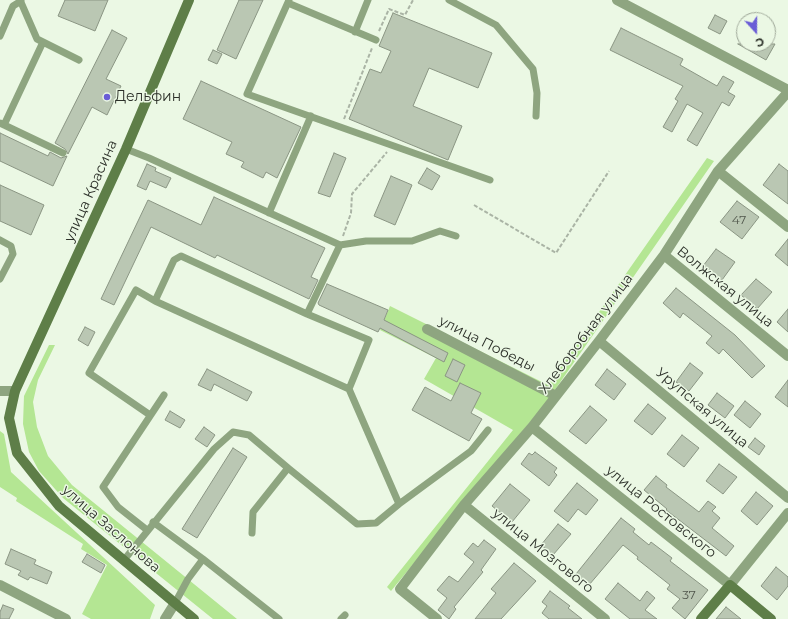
<!DOCTYPE html>
<html>
<head>
<meta charset="utf-8">
<style>
	body { margin:0 }
	#map { position:relative; width:788px; height:619px; overflow:hidden; background:#ebf8e4; font-family:Montserrat,sans-serif }
	canvas { display:block }
	.north { position:absolute; left:736px; top:12px; width:40px; height:40px; box-sizing:border-box; background:#ebf8e4; border:1px solid #9fa899; border-radius:50%; rotate:159deg; font-size:11px; font-weight:700; line-height:16px; text-align:center; color:#2c3029 }
	.north::after { content:''; display:block; margin:auto; width:14px; height:18px; background:#6a5dd6; clip-path:polygon(50% 0,100% 100%,50% 72%,0 100%) }
</style>
</head>
<body>
<div id="map">
<canvas width="788" height="619"></canvas>
<div class="north">С</div>
</div>
<script>
const context = document.querySelector('canvas').getContext('2d');
context.lineJoin = 'round';
function paint(path, color) {
  context.fillStyle = color;
  context.fill(path, 'evenodd');
}
function toPath(rows) {
  const path = new Path2D();
  for (const r of rows) {
    path.moveTo(r[0], r[1]);
    for (let i = 2; i < r.length; i += 2) path.lineTo(r[i], r[i + 1]);
  }
  return path;
}
function strokePath(path, color, width, dash) {
  context.strokeStyle = color;
  context.lineWidth = width;
  context.lineCap = dash ? 'butt' : 'round';
  context.setLineDash(dash || []);
  context.stroke(path);
}
function label(font, color, halo, rows, align = 'center') {
  context.font = font + ' Montserrat,sans-serif';
  context.lineWidth = 3;
  context.setLineDash([]);
  context.textBaseline = 'middle';
  context.strokeStyle = halo;
  context.fillStyle = color;
  for (const [text, x, y, turn = 0] of rows) {
    context.save();
    context.translate(x, y);
    context.rotate((+turn || 0) * Math.PI / 180);
    context.textAlign = isNaN(turn) ? turn : align;
    if (halo) context.strokeText(text, 0, 0);
    context.fillText(text, 0, 0);
    context.restore();
  }
}
const green = toPath([
	[707,158,714,161,545,404,391,591,387,587,513,430,424,379,436,358,380,330,390,306,548,385],
	[49,345,55,345,38,380,33,402,37,427,48,456,72,485,237,619,213,619,63,498,39,471,29,452,23,424,24,396],
	[0,431,4,434,11,472,155,605,150,619,91,619,82,614,107,565,81,549,83,544,16,501,17,498,0,487]
]);
const building = toPath([
	[65,0,108,0,95,31,58,16,65,0],
	[239,0,263,0,236,59,217,50,239,0],
	[393,13,492,53,478,88,429,68,413,106,462,126,448,160,349,119,370,69,381,73,391,51,379,46,393,13],
	[715,15,727,21,720,34,708,28,715,15],
	[621,28,683,59,680,65,717,86,723,76,734,82,728,92,735,96,729,106,722,102,697,146,687,140,703,113,687,104,672,132,663,127,678,101,675,99,683,86,610,50,621,28],
	[112,30,127,38,106,79,121,86,107,115,92,107,68,154,65,149,55,143,112,30],
	[738,44,775,44,766,60,738,44],
	[213,50,222,54,217,64,208,60,213,50],
	[201,81,301,127,277,178,266,172,263,178,241,167,244,162,226,154,232,142,183,119,201,81],
	[0,133,48,156,50,152,61,158,67,156,53,186,0,161,0,133],
	[334,153,346,158,330,197,318,193,334,153],
	[147,164,156,168,155,171,171,178,166,188,150,181,146,190,137,186,147,164],
	[779,164,788,171,788,204,763,185,779,164],
	[427,168,440,176,432,190,418,183,427,168],
	[391,176,412,185,395,225,374,216,391,176],
	[0,185,44,205,31,235,0,221,0,185],
	[214,197,325,248,311,277,318,280,309,299,217,255,215,258,151,227,114,305,101,299,148,200,201,225,214,197],
	[737,201,759,217,742,239,720,222,737,201],
	[788,239,788,266,775,255,788,239],
	[716,249,735,262,722,280,703,266,716,249],
	[756,279,772,292,757,309,741,295,756,279],
	[327,284,388,310,384,320,448,353,444,362,380,328,378,332,319,305,318,303,327,284],
	[676,288,735,335,765,366,752,378,723,349,719,354,706,343,712,336,683,313,680,318,663,303,676,288],
	[788,309,788,332,777,322,788,309],
	[85,327,95,332,88,346,78,340,85,327],
	[453,359,465,365,457,382,445,376,453,359],
	[690,363,703,373,689,391,676,382,690,363],
	[207,369,252,392,247,401,214,384,211,391,198,385,207,369],
	[607,369,626,384,614,400,595,385,607,369],
	[788,380,788,407,775,397,788,380],
	[460,383,481,393,471,413,482,419,469,441,412,410,425,387,451,401,460,383],
	[717,393,734,406,725,418,708,405,717,393],
	[745,401,761,414,750,428,734,415,745,401],
	[648,404,666,418,652,435,634,421,648,404],
	[590,406,607,420,586,444,569,431,590,406],
	[170,411,185,420,180,428,165,420,170,411],
	[204,427,215,435,207,447,195,439,204,427],
	[682,435,699,448,684,467,667,454,682,435],
	[755,438,765,446,759,455,748,447,755,438],
	[233,448,247,457,197,538,182,529,233,448],
	[535,452,557,468,554,472,557,475,549,486,521,464,529,453,532,455,535,452],
	[719,464,737,477,723,494,706,481,719,464],
	[656,476,667,485,666,487,699,512,708,501,716,507,712,511,720,518,712,528,734,546,726,556,666,510,667,509,644,490,656,476],
	[577,483,598,500,586,515,578,509,568,522,554,511,577,483],
	[510,484,530,500,512,522,492,506,510,484],
	[756,492,773,506,757,525,741,511,756,492],
	[621,518,635,529,633,532,649,545,651,542,672,558,670,561,708,590,685,619,672,608,680,599,667,589,670,585,637,559,638,557,623,545,589,585,576,574,621,518],
	[558,524,571,534,553,555,541,545,558,524],
	[484,540,496,549,481,570,483,572,454,607,456,609,449,619,438,610,447,598,437,590,449,576,458,582,474,562,464,554,473,543,478,547,484,540],
	[11,549,36,560,34,564,52,572,47,584,30,577,28,580,18,575,21,571,5,564,11,549],
	[87,554,105,565,101,573,82,562,87,554],
	[514,563,536,581,501,619,475,619,496,593,491,589,514,563],
	[776,567,788,577,788,586,777,600,761,586,776,567],
	[618,583,640,601,647,591,655,598,645,610,657,619,630,619,605,599,618,583],
	[550,591,570,606,568,608,582,619,549,619,542,613,547,606,542,602,550,591],
	[3,605,14,609,9,619,0,619,0,612,3,605],
	[726,607,741,619,716,619,726,607]
]);
const path = toPath([
	[379,31,389,9,405,15,413,0],
	[344,119,372,48],
	[474,205,556,253,609,171],
	[343,236,351,213,352,194,387,152]
]);
const lane = toPath([
	[20,0,37,39,79,60],
	[289,0,247,94,490,180],
	[449,0,496,25,533,69,537,93,536,116],
	[288,3,376,40],
	[355,32,368,0],
	[0,36,13,6,21,1],
	[0,123,63,153],
	[4,125,43,42],
	[126,149,149,158,340,245,366,241,412,241,440,231,456,236],
	[269,213,311,116],
	[0,240,11,246,13,254,0,279],
	[307,314,369,340,349,389],
	[150,415,89,373,136,290,155,301],
	[399,504,471,451,488,430],
	[153,522,203,559],
	[147,530,118,507,103,487,164,395],
	[252,533,253,512,288,468,357,524,376,523,399,504,349,389,155,301,174,260,181,256,307,314,340,245],
	[124,560,214,449,233,432,249,435,288,468],
	[175,603,188,579,203,559,279,619],
	[341,619,345,615]
]);
const street = toPath([
	[617,0,788,90],
	[718,171,788,227],
	[664,255,788,356],
	[427,329,556,396],
	[599,341,788,498],
	[0,391,15,391],
	[532,427,730,585,788,513],
	[464,505,605,619],
	[0,585,66,619],
	[165,619,175,603],
	[437,619,400,589,464,505,532,427,599,341,664,255,718,171,788,92]
]);
const secondary = toPath([
	[189,0,126,149,15,391,9,418,17,453,59,506,194,619],
	[701,619,730,585,771,619]
]);
const markers = [
	[107,97,4,"#6a5dd6"]
];
const numberNames = [
	["47",739,220],
	["37",689,595]
];
const poiNames = [
	["Дельфин",115,97]
];
const streetNames = [
	["улица Красина",91,191,-66],
	["Волжская улица",725,287,39],
	["Хлеборобная улица",586,334,-53],
	["улица Победы",487,344,27],
	["Урупская улица",702,408,40],
	["улица Ростовского",661,512,39],
	["улица Заслонова",111,529,41],
	["улица Мозгового",543,551,39]
];
paint(green, '#b4e693');
paint(building, '#bac7b3');
strokePath(building, '#8a9583', 1);
strokePath(path, '#aab4a5', 2, [4, 2]);
strokePath(lane, '#8ea580', 7);
strokePath(street, '#8ea580', 10);
strokePath(secondary, '#5e7e48', 10);
for (const [x, y, r, color] of markers) {
  const dot = new Path2D();
  dot.arc(x, y, r, 0, 2 * Math.PI);
  context.fillStyle = color;
  context.fill(dot);
  strokePath(dot, '#ebf8e4', 1.5);
}
label('12px', '#50564c', null, numberNames);
label('14px', '#2c3029', '#ebf8e4', poiNames, 'left');
label('14px', '#2c3029', '#ebf8e4', streetNames);
</script>
</body>
</html>
